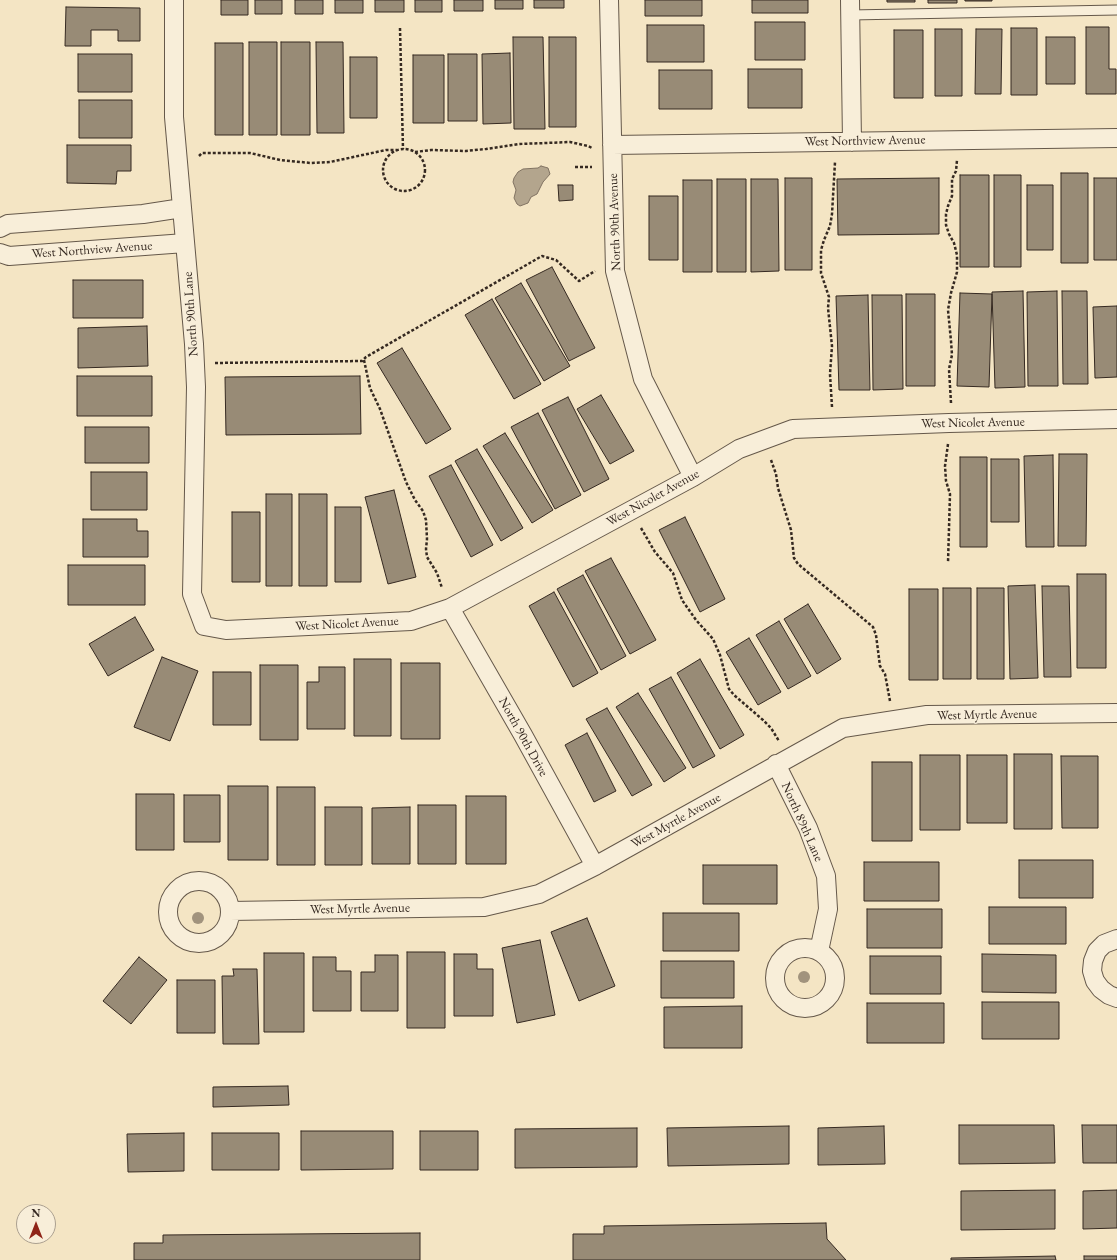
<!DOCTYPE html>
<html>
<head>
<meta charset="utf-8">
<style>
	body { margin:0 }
	#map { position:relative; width:1117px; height:1260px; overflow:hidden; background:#f4e5c4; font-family:"EB Garamond",serif }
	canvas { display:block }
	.north { position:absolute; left:16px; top:1204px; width:40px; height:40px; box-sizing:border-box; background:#f8eed9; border:1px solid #aa9f8f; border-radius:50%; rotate:0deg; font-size:11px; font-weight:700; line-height:16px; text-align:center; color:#352921 }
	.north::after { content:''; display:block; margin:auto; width:14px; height:18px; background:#8f2418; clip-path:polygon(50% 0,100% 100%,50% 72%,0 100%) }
</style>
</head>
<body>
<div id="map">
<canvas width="1117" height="1260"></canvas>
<div class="north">N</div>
</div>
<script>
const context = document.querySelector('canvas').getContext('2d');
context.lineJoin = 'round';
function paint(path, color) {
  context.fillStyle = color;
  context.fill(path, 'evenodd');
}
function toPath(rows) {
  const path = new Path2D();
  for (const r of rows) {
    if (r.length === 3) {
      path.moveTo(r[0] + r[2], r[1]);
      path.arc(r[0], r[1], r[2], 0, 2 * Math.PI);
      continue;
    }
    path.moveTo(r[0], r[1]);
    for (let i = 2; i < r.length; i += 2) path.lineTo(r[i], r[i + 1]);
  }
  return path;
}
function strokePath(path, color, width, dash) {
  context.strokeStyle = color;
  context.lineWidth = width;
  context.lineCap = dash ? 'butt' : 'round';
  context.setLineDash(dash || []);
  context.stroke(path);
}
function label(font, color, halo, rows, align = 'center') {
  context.font = font + ' "EB Garamond",serif';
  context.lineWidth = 3;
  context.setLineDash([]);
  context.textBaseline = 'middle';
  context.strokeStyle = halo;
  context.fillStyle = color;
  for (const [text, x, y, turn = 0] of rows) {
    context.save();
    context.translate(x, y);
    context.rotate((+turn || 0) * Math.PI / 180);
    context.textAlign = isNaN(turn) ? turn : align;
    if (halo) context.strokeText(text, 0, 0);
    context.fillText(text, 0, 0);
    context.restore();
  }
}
const water = toPath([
	[541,166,548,168,550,174,543,182,537,194,531,197,528,203,520,206,517,204,514,198,516,190,513,182,514,178,518,172,523,169,538,168,541,166]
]);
const building = toPath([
	[221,0,248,0,248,15,221,15,221,0],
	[255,0,282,0,282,14,255,14,255,0],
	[295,0,323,0,323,14,295,14,295,0],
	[335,0,363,0,363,13,335,13,335,0],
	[375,0,404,0,404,12,375,12,375,0],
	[415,0,442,0,442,12,415,12,415,0],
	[454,0,483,0,483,11,454,11,454,0],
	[495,0,523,0,523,9,495,9,495,0],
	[534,0,564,0,564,8,534,8,534,0],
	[645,0,702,0,702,16,645,16,645,0],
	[752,0,808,0,808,13,752,13,752,0],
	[887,0,915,0,915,2,887,2,887,0],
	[928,0,957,0,957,3,928,3,928,0],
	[965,0,992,0,992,1,965,1,965,0],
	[66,7,140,8,140,41,118,41,118,30,91,30,91,46,65,46,66,7],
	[755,22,805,22,805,60,755,60,755,22],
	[647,25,704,25,704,62,647,62,647,25],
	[1086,27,1109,27,1109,69,1116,69,1116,94,1086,94,1086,27],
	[1011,28,1037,28,1037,95,1011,95,1011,28],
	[935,29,962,29,962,96,935,96,935,29],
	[976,29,1002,29,1001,94,975,94,976,29],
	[894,30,923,30,923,98,894,98,894,30],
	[513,37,543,37,545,129,514,129,513,37],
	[549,37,576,37,576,127,549,127,549,37],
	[1046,37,1075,37,1075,84,1046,84,1046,37],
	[249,42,277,42,277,135,249,135,249,42],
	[281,42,310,42,310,135,281,135,281,42],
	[316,42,343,42,344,133,317,133,316,42],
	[215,43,243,43,243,135,215,135,215,43],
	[510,53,511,123,483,124,482,54,510,53],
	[78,54,132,54,132,92,78,92,78,54],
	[448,54,477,54,477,121,448,121,448,54],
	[413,55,444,55,444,123,413,123,413,55],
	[350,57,377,57,377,118,350,118,350,57],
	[748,69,802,69,802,108,748,108,748,69],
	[659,70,712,70,712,109,659,109,659,70],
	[79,100,132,100,132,138,79,138,79,100],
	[67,145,131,145,131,171,117,171,116,184,67,183,67,145],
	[1061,173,1088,173,1088,263,1061,263,1061,173],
	[960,175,989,175,989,267,960,267,960,175],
	[994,175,1021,175,1021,267,994,267,994,175],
	[785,178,812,178,812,270,785,270,785,178],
	[939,178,939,234,838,235,837,179,939,178],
	[1094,178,1117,178,1117,260,1094,260,1094,178],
	[717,179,746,179,746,272,717,272,717,179],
	[751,179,778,179,779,271,751,272,751,179],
	[683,180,712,180,712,272,683,272,683,180],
	[558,185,573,185,573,200,559,201,558,185],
	[1027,185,1053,185,1053,250,1027,250,1027,185],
	[649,196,678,196,678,260,649,260,649,196],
	[552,267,595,348,569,361,526,280,552,267],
	[73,280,143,280,143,318,73,318,73,280],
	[521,283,570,366,544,381,495,298,521,283],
	[1023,291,1025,387,995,388,992,292,1023,291],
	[1057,291,1058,386,1028,386,1027,292,1057,291],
	[1062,291,1087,291,1088,384,1063,384,1062,291],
	[960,293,992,294,989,387,957,386,960,293],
	[906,294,935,294,935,386,906,386,906,294],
	[868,295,870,390,839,390,836,296,868,295],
	[872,295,902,295,903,389,873,390,872,295],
	[492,299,541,384,514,399,465,315,492,299],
	[1117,306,1117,377,1095,378,1093,307,1117,306],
	[147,326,148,366,78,368,78,328,147,326],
	[402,348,451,429,426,444,377,363,402,348],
	[77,376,152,376,152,416,77,416,77,376],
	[360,376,361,434,226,435,225,377,360,376],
	[601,395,634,451,610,464,577,409,601,395],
	[568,397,609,479,584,492,542,410,568,397],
	[538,413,581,495,555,509,511,427,538,413],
	[85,427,149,427,149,463,85,463,85,427],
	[505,433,553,510,532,523,483,446,505,433],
	[477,449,523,528,501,541,455,461,477,449],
	[1059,454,1087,454,1086,546,1058,546,1059,454],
	[1053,455,1054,547,1026,547,1024,456,1053,455],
	[960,457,987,457,987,547,960,547,960,457],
	[991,459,1019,459,1019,522,991,522,991,459],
	[451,465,493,545,471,557,429,476,451,465],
	[91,472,147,472,147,510,91,510,91,472],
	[394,490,416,577,388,584,365,497,394,490],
	[266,494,292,494,292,586,266,586,266,494],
	[299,494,327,494,327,586,299,586,299,494],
	[335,507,361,507,361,582,335,582,335,507],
	[232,512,260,512,260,582,232,582,232,512],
	[685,517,725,599,700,612,659,530,685,517],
	[83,519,137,519,137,531,148,531,148,557,83,557,83,519],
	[611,558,656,640,630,654,585,571,611,558],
	[68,565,145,565,145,605,68,605,68,565],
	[1077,574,1106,574,1106,668,1077,668,1077,574],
	[583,575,626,656,601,670,557,589,583,575],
	[1035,585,1038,678,1010,679,1008,586,1035,585],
	[1042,586,1069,586,1071,677,1044,677,1042,586],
	[943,588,971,588,971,679,943,679,943,588],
	[977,588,1004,588,1004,679,977,679,977,588],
	[909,589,938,589,938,680,909,680,909,589],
	[554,592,598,673,573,687,529,606,554,592],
	[808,604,841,659,817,674,784,619,808,604],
	[135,617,154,650,108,676,89,644,135,617],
	[779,621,811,676,788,689,756,635,779,621],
	[749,638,781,692,758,705,726,652,749,638],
	[162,657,198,671,170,741,134,727,162,657],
	[354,659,391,659,391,736,354,736,354,659],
	[700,659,744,735,720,749,677,673,700,659],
	[401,663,440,663,440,739,401,739,401,663],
	[260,665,298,665,298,740,260,740,260,665],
	[319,667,345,667,345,729,307,729,307,682,319,682,319,667],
	[213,672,251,672,251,725,213,725,213,672],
	[671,677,715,756,693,768,649,689,671,677],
	[638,693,686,768,664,782,616,707,638,693],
	[607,708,652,785,632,796,586,719,607,708],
	[587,733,616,791,594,802,565,745,587,733],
	[1014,754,1052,754,1052,829,1014,829,1014,754],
	[920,755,960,755,960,830,920,830,920,755],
	[967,755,1007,755,1007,823,967,823,967,755],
	[1061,756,1098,756,1098,828,1062,828,1061,756],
	[872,762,912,762,912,841,872,841,872,762],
	[228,786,268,786,268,860,228,860,228,786],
	[277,787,315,787,315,865,277,865,277,787],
	[136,794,174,794,174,850,136,850,136,794],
	[184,795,220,795,220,842,184,842,184,795],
	[466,796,506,796,506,864,466,864,466,796],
	[418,805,456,805,456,864,418,864,418,805],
	[325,807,362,807,362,865,325,865,325,807],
	[410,807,410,864,372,864,372,808,410,807],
	[1019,860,1093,860,1093,898,1019,898,1019,860],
	[864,862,939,862,939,901,864,901,864,862],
	[703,865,777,865,777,904,703,904,703,865],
	[989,907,1066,907,1066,944,989,944,989,907],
	[867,909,942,909,942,948,867,948,867,909],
	[663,913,739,913,739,951,663,951,663,913],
	[587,918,615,986,579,1001,551,932,587,918],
	[540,940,555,1015,517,1023,502,948,540,940],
	[407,952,445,952,445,1028,407,1028,407,952],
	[264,953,304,953,304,1032,264,1032,264,953],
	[454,954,477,954,477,969,493,969,493,1016,454,1016,454,954],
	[982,954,1056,955,1056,993,982,992,982,954],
	[375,955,398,955,398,1011,361,1011,361,972,375,972,375,955],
	[870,956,941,956,941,994,870,994,870,956],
	[139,957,167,980,131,1024,103,1001,139,957],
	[313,957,336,957,336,971,351,971,351,1011,313,1011,313,957],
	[661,961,734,961,734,998,661,998,661,961],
	[233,969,257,969,259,1044,223,1044,222,976,234,976,233,969],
	[177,980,215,980,215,1033,177,1033,177,980],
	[982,1002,1059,1002,1059,1039,982,1039,982,1002],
	[867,1003,944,1003,944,1043,867,1043,867,1003],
	[742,1006,742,1048,664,1048,664,1007,742,1006],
	[288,1086,289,1105,213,1107,213,1087,288,1086],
	[959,1125,1054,1125,1055,1163,959,1164,959,1125],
	[1082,1125,1117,1125,1117,1163,1083,1163,1082,1125],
	[789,1126,789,1164,668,1166,667,1128,789,1126],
	[884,1126,885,1164,818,1165,818,1128,884,1126],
	[637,1128,637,1167,515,1168,515,1129,637,1128],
	[301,1131,393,1131,393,1169,301,1170,301,1131],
	[420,1131,478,1131,478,1170,420,1170,420,1131],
	[184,1133,184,1171,128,1172,127,1134,184,1133],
	[212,1133,279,1133,279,1170,212,1170,212,1133],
	[1055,1190,1055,1229,961,1230,961,1191,1055,1190],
	[1117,1190,1117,1228,1083,1229,1083,1191,1117,1190],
	[826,1223,827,1239,846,1260,573,1260,573,1234,604,1234,604,1226,826,1223],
	[420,1233,420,1260,134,1260,134,1243,163,1243,163,1235,420,1233],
	[1055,1256,1056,1260,951,1260,951,1258,1055,1256],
	[1084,1256,1117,1256,1117,1260,1084,1260,1084,1256]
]);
const path = toPath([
	[400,28,403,149],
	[404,170,21],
	[415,152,431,150,466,151,486,149,519,144,546,143,570,142,588,146,592,148],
	[199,156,202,153,250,153,280,160,311,163,330,162,386,150,397,150],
	[575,167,592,167],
	[364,360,370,388,380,409,406,482,415,500,423,511,426,520,427,539,426,549,427,557,437,573,442,588],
	[215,363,362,361,366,357,542,256,556,260,579,281,595,271],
	[951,403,949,369,952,355,951,341,948,310,951,293,957,272,957,255,954,243,949,234,946,225,946,214,948,206,952,196,952,179,956,171,957,160],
	[832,407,830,374,832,346,828,308,829,297,821,273,821,250,824,240,830,226,832,214,835,162],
	[948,444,945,466,946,481,950,494,948,563],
	[771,460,776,474,778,488,791,530,794,558,798,564,873,627,876,635,880,666,885,674,890,701],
	[641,528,655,552,673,573,682,600,696,620,713,639,720,655,729,689,734,695,763,720,771,728,779,741]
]);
const service = toPath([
	[850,15,1117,10]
]);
const minor = toPath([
	[174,0,174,117,194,344,196,387,192,594,204,626,226,630,411,621,450,608,693,477,739,449,793,429,949,423,1117,419],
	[609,0,615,271,643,379,693,477],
	[850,0,852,142],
	[612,145,1117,138],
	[0,228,8,224,143,214,182,208],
	[0,253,9,256,185,243],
	[450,608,523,735,595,866],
	[776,764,808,828,826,876,828,909,819,951],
	[199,912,31],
	[230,911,484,907,539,894,595,866,843,728,927,715,1117,713],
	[1117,939,1104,944,1097,951,1093,961,1092,971,1095,981,1101,989,1109,995,1117,998],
	[805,978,30]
]);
const trees = [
	[198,918],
	[804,977]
];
const streetNames = [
	["West Northview Avenue",865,141,-1],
	["North 90th Avenue",615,222,-92],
	["West Northview Avenue",92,250,-4],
	["North 90th Lane",191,314,-94],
	["West Nicolet Avenue",973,423,-1],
	["West Nicolet Avenue",653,498,-29],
	["West Nicolet Avenue",347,624,-3],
	["West Myrtle Avenue",987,715,-1],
	["North 90th Drive",523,737,61],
	["West Myrtle Avenue",676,821,-29],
	["North 89th Lane",802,822,66],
	["West Myrtle Avenue",360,909,-1]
];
paint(water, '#b3a58d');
strokePath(water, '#817362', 1);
paint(building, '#988b76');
strokePath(building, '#352921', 1);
strokePath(service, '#65584a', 11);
strokePath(minor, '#65584a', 20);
strokePath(path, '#352921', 2.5, [3, 2]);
strokePath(service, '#f8eed9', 9);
strokePath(minor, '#f8eed9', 18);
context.fillStyle = '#a1937d';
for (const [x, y] of trees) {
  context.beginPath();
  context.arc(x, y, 6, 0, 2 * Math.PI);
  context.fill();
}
label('13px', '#352921', '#f8eed9', streetNames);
</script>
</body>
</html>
